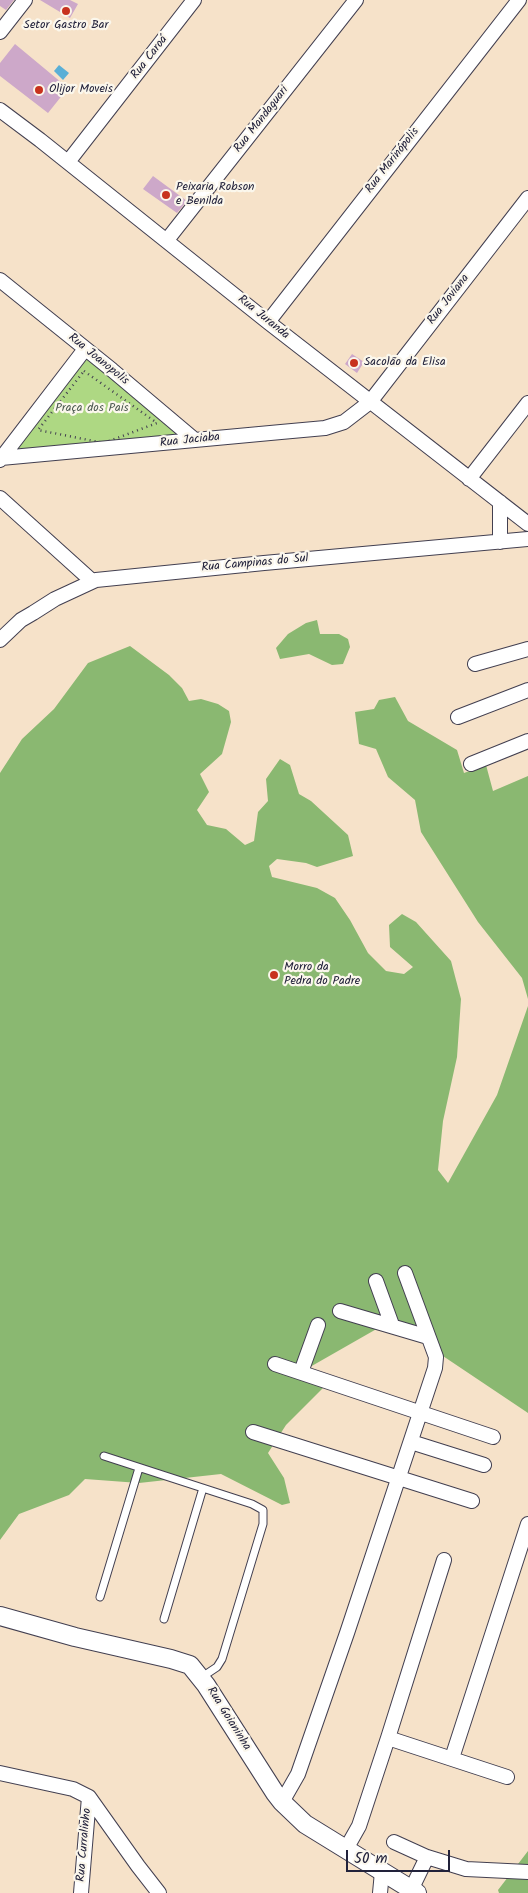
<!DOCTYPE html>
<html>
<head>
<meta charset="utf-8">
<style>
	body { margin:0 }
	#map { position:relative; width:528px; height:1893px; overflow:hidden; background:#f6e2c9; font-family:Kalam,sans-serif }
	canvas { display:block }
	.scale { position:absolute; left:346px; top:1850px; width:104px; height:22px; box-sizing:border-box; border:2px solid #22223b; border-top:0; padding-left:6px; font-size:15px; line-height:18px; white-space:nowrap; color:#22223b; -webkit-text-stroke:4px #fbf7ec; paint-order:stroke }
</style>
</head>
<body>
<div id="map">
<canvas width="528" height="1893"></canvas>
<div class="scale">50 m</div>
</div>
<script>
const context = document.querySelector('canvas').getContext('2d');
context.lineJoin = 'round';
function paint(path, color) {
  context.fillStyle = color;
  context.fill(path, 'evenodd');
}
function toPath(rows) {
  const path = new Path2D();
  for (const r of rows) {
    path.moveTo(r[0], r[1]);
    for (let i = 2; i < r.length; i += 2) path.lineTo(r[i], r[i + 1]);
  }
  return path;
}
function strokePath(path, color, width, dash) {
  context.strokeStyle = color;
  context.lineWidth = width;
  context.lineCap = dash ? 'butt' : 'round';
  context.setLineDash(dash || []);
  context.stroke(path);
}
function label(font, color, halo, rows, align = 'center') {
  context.font = font + ' Kalam,sans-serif';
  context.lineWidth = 4.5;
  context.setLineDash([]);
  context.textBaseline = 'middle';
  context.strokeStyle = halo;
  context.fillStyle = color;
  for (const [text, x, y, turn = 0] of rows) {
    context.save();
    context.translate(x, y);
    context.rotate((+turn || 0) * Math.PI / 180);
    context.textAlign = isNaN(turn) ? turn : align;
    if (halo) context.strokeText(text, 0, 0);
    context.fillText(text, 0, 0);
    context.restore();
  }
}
const green = toPath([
	[85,352,196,438,2,458]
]);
const forest = toPath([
	[317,620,320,634,339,634,348,639,350,647,343,664,332,665,309,654,280,659,276,648,288,634,306,623],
	[130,646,169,675,182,688,189,701,201,699,218,704,229,711,231,722,222,754,200,774,209,792,197,810,207,825,226,829,245,845,254,841,258,812,268,801,266,779,280,759,290,765,299,794,311,801,348,835,353,856,317,867,306,863,277,859,269,866,272,877,317,888,335,898,350,920,368,953,386,971,404,974,413,967,390,947,389,925,402,914,416,922,451,961,461,999,457,1057,443,1121,438,1170,448,1183,497,1095,528,1006,528,1413,431,1348,394,1319,310,1367,323,1388,286,1425,268,1453,284,1478,290,1503,282,1505,221,1474,139,1483,85,1479,69,1495,19,1514,0,1540,0,773,22,739,54,709,88,663],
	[395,697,408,721,457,750,464,773,486,765,493,791,528,776,528,999,522,978,478,922,421,832,415,800,388,777,376,749,359,744,355,712,374,709,379,700],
	[528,1851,528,1893,499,1893,498,1890]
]);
const water = toPath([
	[59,65,69,73,63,80,54,71]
]);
const building = toPath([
	[0,0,14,0,6,10,0,6],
	[40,0,70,0,78,4,70,18],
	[15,44,68,88,48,113,0,76,0,63],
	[153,176,187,201,177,213,143,189],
	[352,354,364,362,357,373,345,364]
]);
const path = toPath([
	[84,371,157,423,104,443,38,430,84,371]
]);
const service = toPath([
	[104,1456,252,1504,263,1510,263,1524,222,1659,217,1667,202,1677],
	[100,1597,139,1468],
	[164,1619,203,1488]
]);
const minor = toPath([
	[0,32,25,0],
	[0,110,40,140,268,322,528,524],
	[68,162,194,0],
	[167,240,356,0],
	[0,280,112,370,195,440],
	[268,322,519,0],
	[1,458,281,432,325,428,344,422,370,402,528,198],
	[0,460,85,349],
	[469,479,528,403],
	[0,498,92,581],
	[500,502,500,542],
	[0,640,21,620,33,613,55,599,96,580,264,563,528,539],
	[475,664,528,649],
	[458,717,528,690],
	[471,764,528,741],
	[376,1281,392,1325],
	[340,1311,428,1337],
	[275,1364,493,1437],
	[301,1372,318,1325],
	[253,1432,472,1501],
	[411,1442,484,1465],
	[388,1738,507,1777],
	[452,1758,528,1524],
	[0,1773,73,1789,89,1797,138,1866,159,1893],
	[282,1802,298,1774,347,1633,435,1368,436,1357,405,1273],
	[394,1842,427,1857,466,1869,528,1872],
	[346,1849,359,1826,388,1738,444,1560],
	[411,1890,427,1857],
	[81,1893,89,1797],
	[380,1893,382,1872]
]);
const tertiary = toPath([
	[0,1616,75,1637,171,1659,190,1665,206,1685,275,1793,282,1802,305,1824,417,1893]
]);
const markers = [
	[66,11,5,"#c8321e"],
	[39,90,5,"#c8321e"],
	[166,195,5,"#c8321e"],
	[354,363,5,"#c8321e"],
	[274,975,5,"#c8321e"]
];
const poiNames = [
	["Setor Gastro Bar",66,26,"center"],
	["Olijor Moveis",49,90],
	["Peixaria Robson",176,188],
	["e Benilda",176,202],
	["Sacolão da Elisa",364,363],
	["Morro da",284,968],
	["Pedra do Padre",284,982]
];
const streetNames = [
	["Rua Caroá",150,58,-52],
	["Rua Mandaguari",262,120,-52],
	["Rua Marinópolis",393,161,-52],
	["Rua Joviana",449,300,-52],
	["Rua Juranda",263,318,39],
	["Rua Joanopolis",98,360,39],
	["Rua Jaciaba",190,441,-6],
	["Rua Campinas do Sul",255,564,-5],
	["Rua Goianinha",228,1719,58],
	["Rua Curralinho",85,1845,-85]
];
const parkNames = [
	["Praça dos Pais",92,409]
];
paint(green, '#aed883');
paint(forest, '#8ab871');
paint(water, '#5aafd6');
paint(building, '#cda8c9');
strokePath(service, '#423f50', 9);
strokePath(minor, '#423f50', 16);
strokePath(tertiary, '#423f50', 20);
strokePath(path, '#423f50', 2.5, [1, 4]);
strokePath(service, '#fff', 7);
strokePath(minor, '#fff', 14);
strokePath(tertiary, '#fff', 18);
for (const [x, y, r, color] of markers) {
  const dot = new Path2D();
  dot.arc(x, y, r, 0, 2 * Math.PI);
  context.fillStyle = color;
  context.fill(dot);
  strokePath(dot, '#fbf7ec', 2);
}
label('12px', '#22223b', '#fbf7ec', poiNames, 'left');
label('12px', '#22223b', '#fbf7ec', streetNames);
label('12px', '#4c5951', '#fbf7ec', parkNames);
</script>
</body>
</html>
